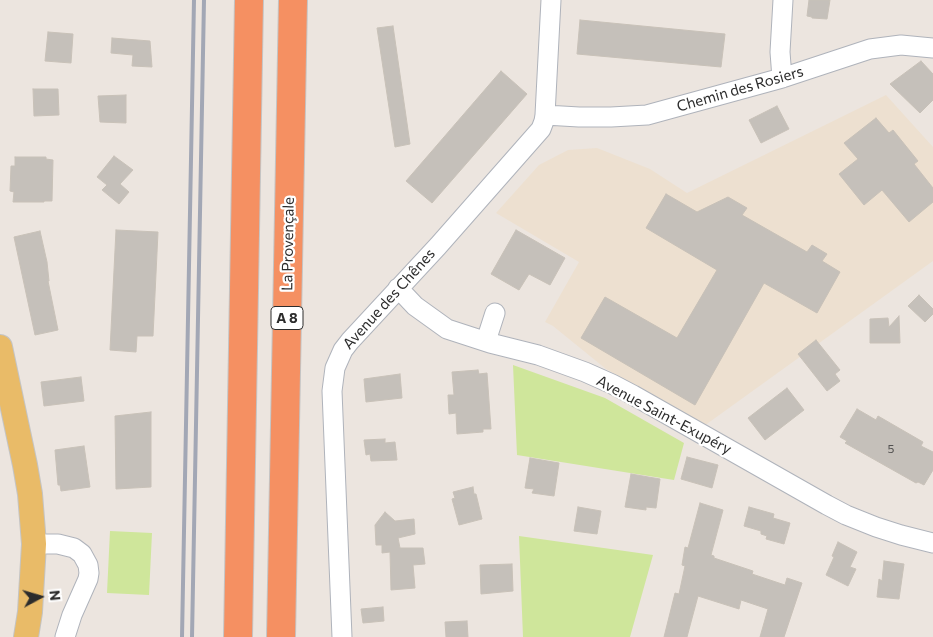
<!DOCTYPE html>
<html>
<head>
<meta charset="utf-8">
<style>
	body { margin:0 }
	#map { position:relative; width:933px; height:637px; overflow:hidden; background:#ece5df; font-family:Commissioner,sans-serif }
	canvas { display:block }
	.north { position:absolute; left:15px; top:572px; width:50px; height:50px; -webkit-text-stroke:4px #fff; paint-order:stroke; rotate:84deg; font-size:14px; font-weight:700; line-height:20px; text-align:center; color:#2c2c2c }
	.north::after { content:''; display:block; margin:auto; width:18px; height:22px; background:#2c2c2c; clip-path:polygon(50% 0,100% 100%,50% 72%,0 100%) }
</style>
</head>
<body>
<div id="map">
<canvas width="933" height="637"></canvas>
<div class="north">N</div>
</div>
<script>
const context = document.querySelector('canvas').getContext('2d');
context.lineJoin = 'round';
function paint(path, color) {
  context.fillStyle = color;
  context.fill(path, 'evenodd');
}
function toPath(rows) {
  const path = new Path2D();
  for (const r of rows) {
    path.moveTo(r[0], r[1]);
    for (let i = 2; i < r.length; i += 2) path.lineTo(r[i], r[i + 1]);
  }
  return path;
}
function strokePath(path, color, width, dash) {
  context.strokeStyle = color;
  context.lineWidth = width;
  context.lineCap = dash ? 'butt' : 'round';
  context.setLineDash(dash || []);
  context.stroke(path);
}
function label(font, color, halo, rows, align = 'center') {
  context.font = font + ' Commissioner,sans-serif';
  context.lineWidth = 4.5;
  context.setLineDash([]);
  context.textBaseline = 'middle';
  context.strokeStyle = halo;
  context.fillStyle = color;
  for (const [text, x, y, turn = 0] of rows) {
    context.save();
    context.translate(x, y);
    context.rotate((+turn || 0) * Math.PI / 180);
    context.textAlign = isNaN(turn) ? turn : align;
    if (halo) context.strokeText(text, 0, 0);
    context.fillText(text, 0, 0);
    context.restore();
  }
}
const education = toPath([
	[886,95,933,147,933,261,704,426,606,369,553,326,545,322,579,262,496,213,539,165,568,150,597,148,650,169,687,193]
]);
const pitch = toPath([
	[513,365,605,398,684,443,674,480,517,455],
	[110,531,152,533,149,595,107,593],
	[519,536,653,555,630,637,523,637]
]);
const building = toPath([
	[809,0,830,0,827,19,812,18,812,17,807,16,809,0],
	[580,20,725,34,721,67,577,54,580,20],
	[393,26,410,144,395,147,377,28,393,26],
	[48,32,73,34,71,63,45,61,48,32],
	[112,38,150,41,152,67,132,66,133,55,111,53,112,38],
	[921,61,933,74,933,100,920,113,890,84,921,61],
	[501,71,527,94,432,203,406,181,501,71],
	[33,89,58,89,59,115,34,116,33,89],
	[126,95,126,123,100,122,98,96,126,95],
	[777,106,789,129,761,143,749,120,777,106],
	[876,118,889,133,893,130,918,161,914,164,933,188,933,202,909,222,882,190,864,205,839,174,858,159,844,143,876,118],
	[114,156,133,170,120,184,129,192,119,204,102,190,107,185,97,177,114,156],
	[15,157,46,157,46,159,53,160,52,201,44,201,44,202,13,202,14,192,10,191,11,166,15,166,15,157],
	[666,194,697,212,728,197,747,208,742,215,807,252,812,245,827,254,822,261,840,272,817,313,764,283,695,405,581,338,605,297,677,338,717,270,646,228,666,194],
	[116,230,158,232,153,336,137,336,136,352,110,350,116,230],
	[516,230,565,258,550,285,529,274,519,290,491,274,516,230],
	[40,231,47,262,49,281,48,281,58,330,35,335,14,237,40,231],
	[919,295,933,309,933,314,925,322,908,306,919,295],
	[899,316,900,343,870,343,870,319,888,318,889,327,899,316],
	[816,340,840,370,835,374,840,381,827,391,798,354,816,340],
	[478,370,479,374,487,373,491,429,483,429,483,432,457,434,456,413,449,414,448,395,454,395,452,372,478,370],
	[400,374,402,398,366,402,364,379,400,374],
	[81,377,84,401,44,406,41,382,81,377],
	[787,388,804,410,765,440,748,418,787,388],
	[857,409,876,420,878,416,923,442,921,446,933,452,933,470,924,485,918,482,916,483,845,443,847,441,840,437,857,409],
	[151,412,151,487,116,489,115,416,151,412],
	[385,439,385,443,395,442,397,460,371,461,370,454,366,455,364,440,385,439],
	[84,446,90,487,61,491,60,485,58,485,55,450,84,446],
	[687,457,718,465,712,488,681,479,687,457],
	[530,458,559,463,554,496,532,493,534,489,525,488,530,458],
	[631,474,660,479,656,508,646,507,646,510,625,507,631,474],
	[473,487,474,494,476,494,482,519,459,525,452,499,455,498,453,492,473,487],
	[700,503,723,510,711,555,714,556,714,558,753,571,752,574,785,585,787,578,802,583,784,637,760,637,768,609,741,600,739,609,698,596,687,637,664,637,675,593,679,594,685,566,682,565,685,547,688,548,700,503],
	[578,507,601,511,597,534,574,531,578,507],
	[749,507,774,514,773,518,790,523,784,544,766,539,767,536,761,534,761,531,744,526,749,507],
	[385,512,395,521,414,519,415,534,398,538,400,548,423,548,425,564,413,565,415,588,391,590,390,552,382,553,382,545,376,545,375,525,385,512],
	[838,542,857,552,850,567,856,569,848,586,826,575,834,557,832,556,838,542],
	[884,561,904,564,899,599,877,597,879,579,882,581,884,561],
	[512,564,513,591,481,594,480,565,512,564],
	[383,607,384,621,363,623,361,609,383,607],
	[467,621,468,637,446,637,445,622,467,621]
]);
const minor = toPath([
	[782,78,780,52,783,0],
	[545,115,579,117,611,117,647,115,782,78,870,49,901,45,933,48],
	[398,288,415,306,447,329,490,343,538,355,585,372,612,384,633,395,827,505,846,515,876,527,901,535,933,543],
	[486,341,495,313],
	[34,544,58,544,74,548,82,554,88,565,89,573,88,579,72,615,65,637],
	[342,637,332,391,335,368,343,350,350,341,438,246,541,129,544,121,545,115,551,0]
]);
const major = toPath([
	[0,347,25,465,30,494,34,544,30,612,26,637]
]);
const highway = toPath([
	[238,637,249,0],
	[281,637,293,0]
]);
const rail = toPath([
	[182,637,194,0],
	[192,637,204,0]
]);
const numberNames = [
	["5",891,449]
];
const shields = [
	[287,318,32]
];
const shieldNames = [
	["A 8",287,318]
];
const streetNames = [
	["Chemin des Rosiers",740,89,-16],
	["La Provençale",288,244,-89],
	["Avenue des Chênes",389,299,-48],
	["Avenue Saint-Exupéry",664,415,28]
];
paint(education, '#ede0d0');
paint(pitch, '#cfe69b');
paint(building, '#c5c0ba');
strokePath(building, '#c8c1b8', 1);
strokePath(minor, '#afb3bb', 21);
strokePath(major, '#c4c4c4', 26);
strokePath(highway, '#c4c4c4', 30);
strokePath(minor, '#fff', 19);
strokePath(major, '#e9bb68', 24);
strokePath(highway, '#f59062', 28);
strokePath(rail, '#a2a7b5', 4);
label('12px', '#525150', null, numberNames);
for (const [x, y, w] of shields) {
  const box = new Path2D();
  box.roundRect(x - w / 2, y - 11.5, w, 23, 4);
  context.fillStyle = '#fff';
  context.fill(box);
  strokePath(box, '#2c2c2c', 1);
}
label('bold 14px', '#2c2c2c', null, shieldNames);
label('15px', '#2c2c2c', '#fff', streetNames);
</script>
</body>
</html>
